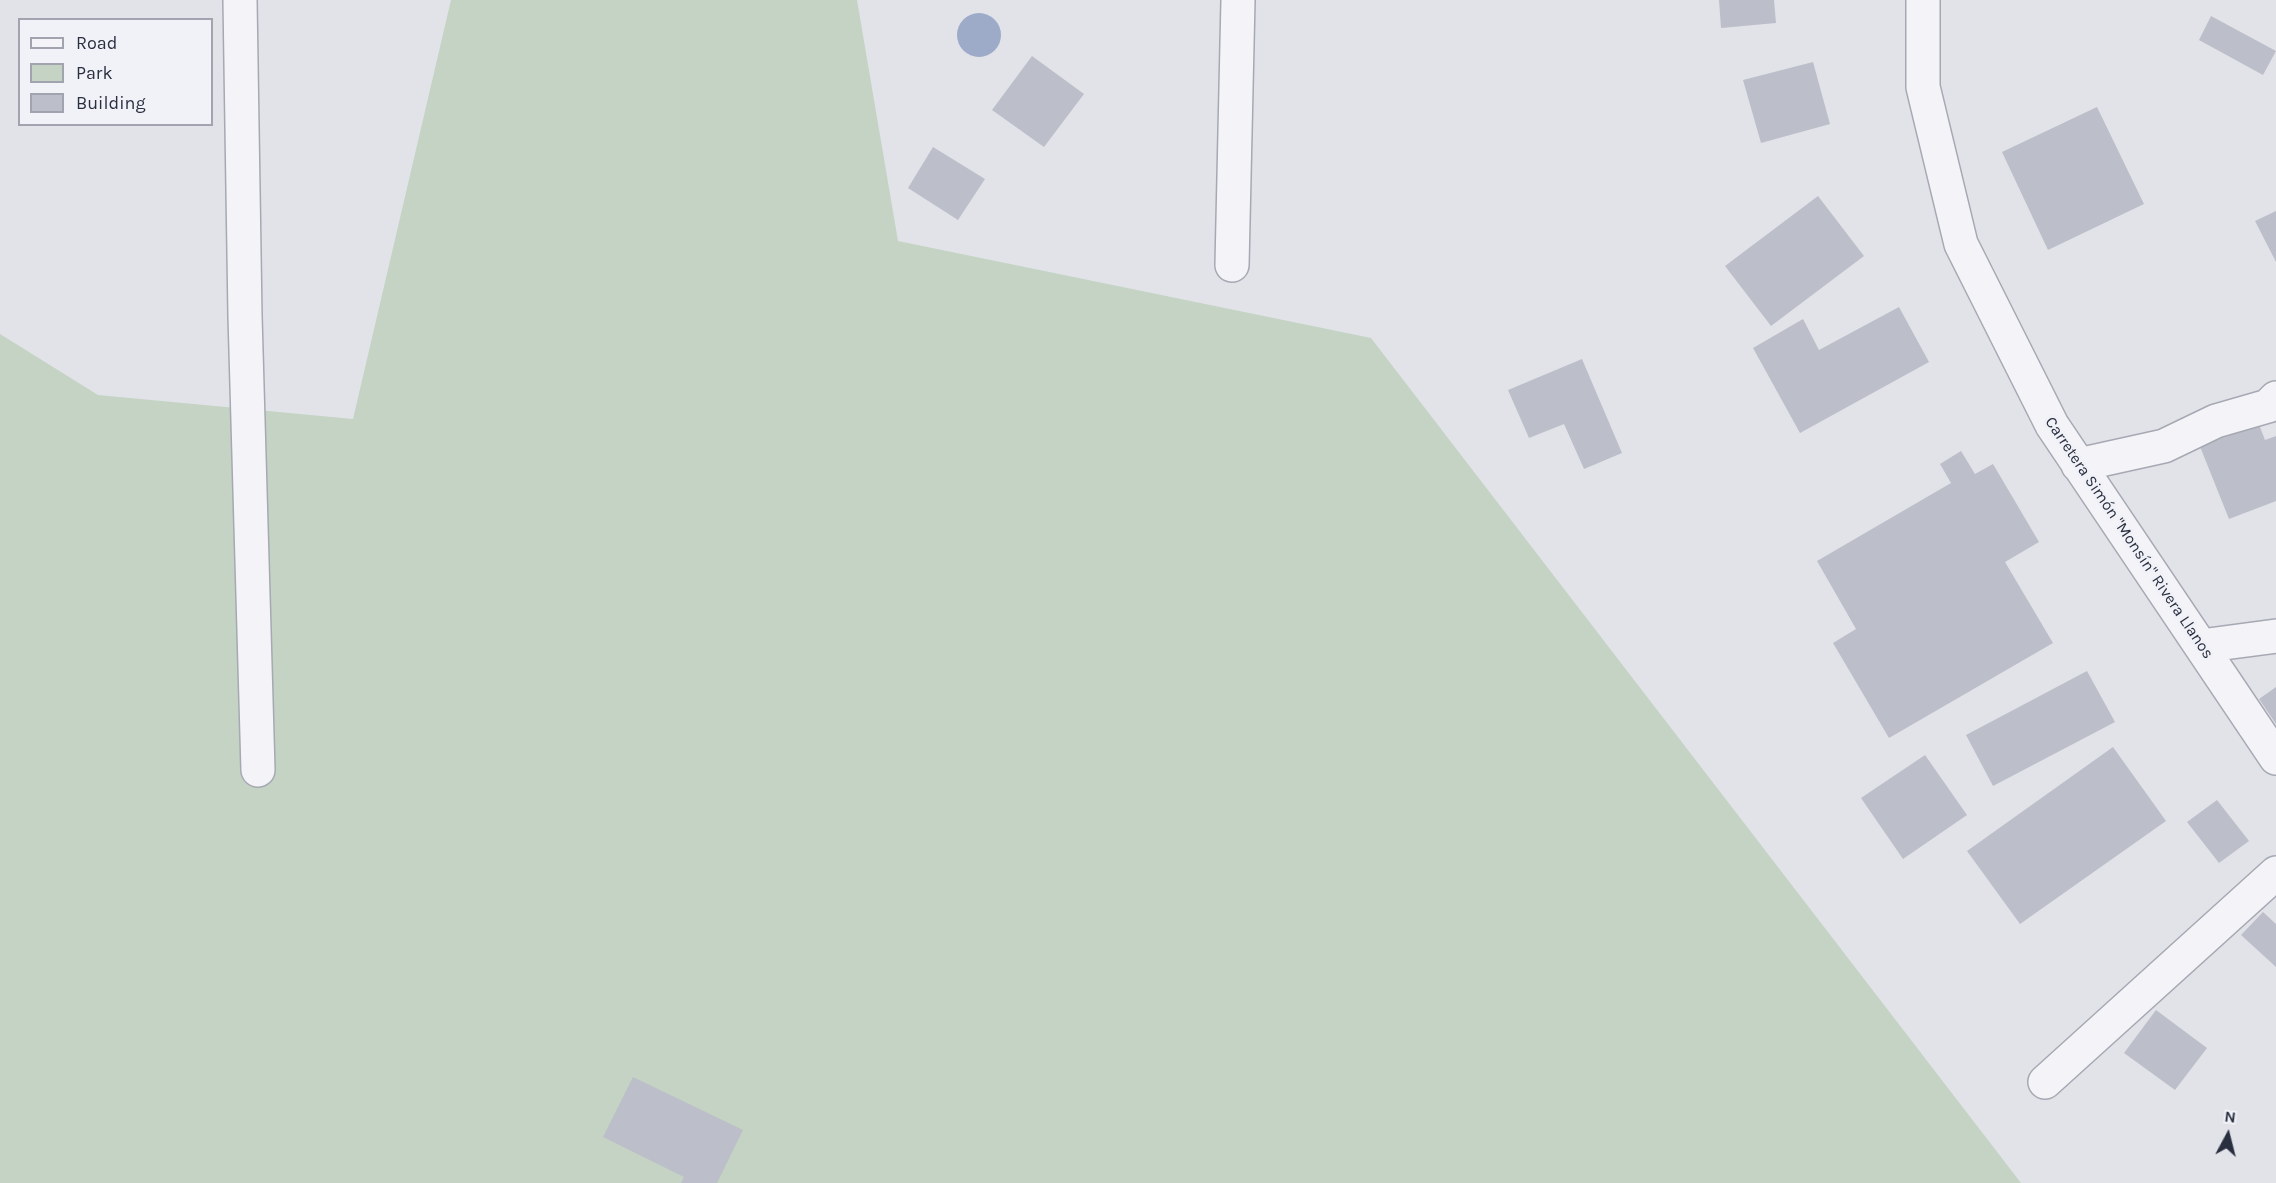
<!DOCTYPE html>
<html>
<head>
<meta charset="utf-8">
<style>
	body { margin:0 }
	#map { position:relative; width:2276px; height:1183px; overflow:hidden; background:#e1e3e9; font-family:Karla,sans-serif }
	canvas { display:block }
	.legend { position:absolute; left:18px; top:18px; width:195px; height:108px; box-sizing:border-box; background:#f1f2f7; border:2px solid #a1a4ae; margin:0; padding:8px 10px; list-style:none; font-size:18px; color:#2a2f40 }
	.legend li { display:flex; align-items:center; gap:12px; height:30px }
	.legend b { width:30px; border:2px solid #a1a4ae }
	.north { position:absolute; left:2198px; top:1105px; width:60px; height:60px; -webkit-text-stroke:4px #f1f2f7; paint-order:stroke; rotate:7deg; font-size:16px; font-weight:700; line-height:24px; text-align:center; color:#2a2f40 }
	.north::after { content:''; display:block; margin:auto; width:21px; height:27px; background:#2a2f40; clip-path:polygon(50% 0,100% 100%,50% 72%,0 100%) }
</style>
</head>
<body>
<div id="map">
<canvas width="2276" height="1183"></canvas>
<ul class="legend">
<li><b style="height:8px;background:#f4f4f8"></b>Road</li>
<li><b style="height:16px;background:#c4d3c3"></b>Park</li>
<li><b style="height:16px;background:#bcbec9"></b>Building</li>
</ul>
<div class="north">N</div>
</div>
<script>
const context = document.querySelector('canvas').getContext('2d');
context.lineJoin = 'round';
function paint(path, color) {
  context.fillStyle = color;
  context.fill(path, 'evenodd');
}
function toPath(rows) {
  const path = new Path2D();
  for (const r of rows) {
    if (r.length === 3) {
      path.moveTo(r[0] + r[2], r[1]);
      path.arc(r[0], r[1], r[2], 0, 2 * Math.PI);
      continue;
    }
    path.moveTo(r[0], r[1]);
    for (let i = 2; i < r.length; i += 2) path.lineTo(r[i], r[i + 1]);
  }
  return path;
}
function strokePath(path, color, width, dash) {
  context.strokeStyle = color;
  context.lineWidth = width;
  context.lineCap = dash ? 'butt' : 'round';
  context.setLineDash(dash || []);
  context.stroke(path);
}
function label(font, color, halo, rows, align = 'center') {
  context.font = font + ' Karla,sans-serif';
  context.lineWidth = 6;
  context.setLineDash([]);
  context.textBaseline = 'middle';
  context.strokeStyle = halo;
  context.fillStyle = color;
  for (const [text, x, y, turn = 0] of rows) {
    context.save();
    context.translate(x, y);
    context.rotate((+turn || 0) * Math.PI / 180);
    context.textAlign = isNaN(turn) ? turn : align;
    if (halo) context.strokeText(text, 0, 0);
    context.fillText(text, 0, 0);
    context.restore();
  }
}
const green = toPath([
	[451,0,857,0,898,241,1371,338,2021,1183,0,1183,0,334,98,395,353,419]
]);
const water = toPath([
	[979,35,22]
]);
const building = toPath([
	[1719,0,1774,0,1776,23,1721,28],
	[2211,16,2276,51,2263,75,2199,40],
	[1032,56,1084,94,1044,147,992,110],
	[1813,62,1830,124,1761,143,1743,80],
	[2097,107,2144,204,2048,250,2002,152],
	[933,147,985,179,958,220,908,188],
	[1818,196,1864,256,1771,326,1725,266],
	[2276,211,2276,262,2255,221],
	[1899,307,1929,362,1800,433,1753,348,1803,319,1819,350],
	[1582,359,1622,453,1584,469,1564,424,1529,438,1508,390],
	[2258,422,2265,440,2276,436,2276,501,2229,519,2199,444],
	[1961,451,1975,474,1993,464,2039,542,2005,562,2053,643,1889,738,1833,643,1856,629,1817,561,1951,483,1940,464],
	[2087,671,2115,722,1993,786,1966,735],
	[2276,687,2276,724,2259,699],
	[2113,747,2166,821,2020,924,1967,851],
	[1925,755,1967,815,1903,859,1861,798],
	[2217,800,2249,841,2219,863,2187,822],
	[2263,912,2276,924,2276,967,2241,935],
	[2156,1010,2207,1048,2175,1090,2124,1053],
	[633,1077,743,1130,717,1183,681,1183,684,1177,603,1137]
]);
const minor = toPath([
	[240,0,245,316,258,770],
	[1923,0,1923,87,1961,244,2052,425,2276,758],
	[1232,265,1238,0],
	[2078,465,2164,446,2216,421,2268,406,2276,398],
	[2201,646,2276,636],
	[2045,1082,2276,873]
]);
const streetNames = [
	["Carretera Simón \"Monsín\" Rivera Llanos",2129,538,56]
];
paint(green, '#c4d3c3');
paint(water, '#9eabc8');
paint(building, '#bcbec9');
strokePath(minor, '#a6a9b3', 36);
strokePath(minor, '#f4f4f8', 33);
label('16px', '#2a2f40', '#f1f2f7', streetNames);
</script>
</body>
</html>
